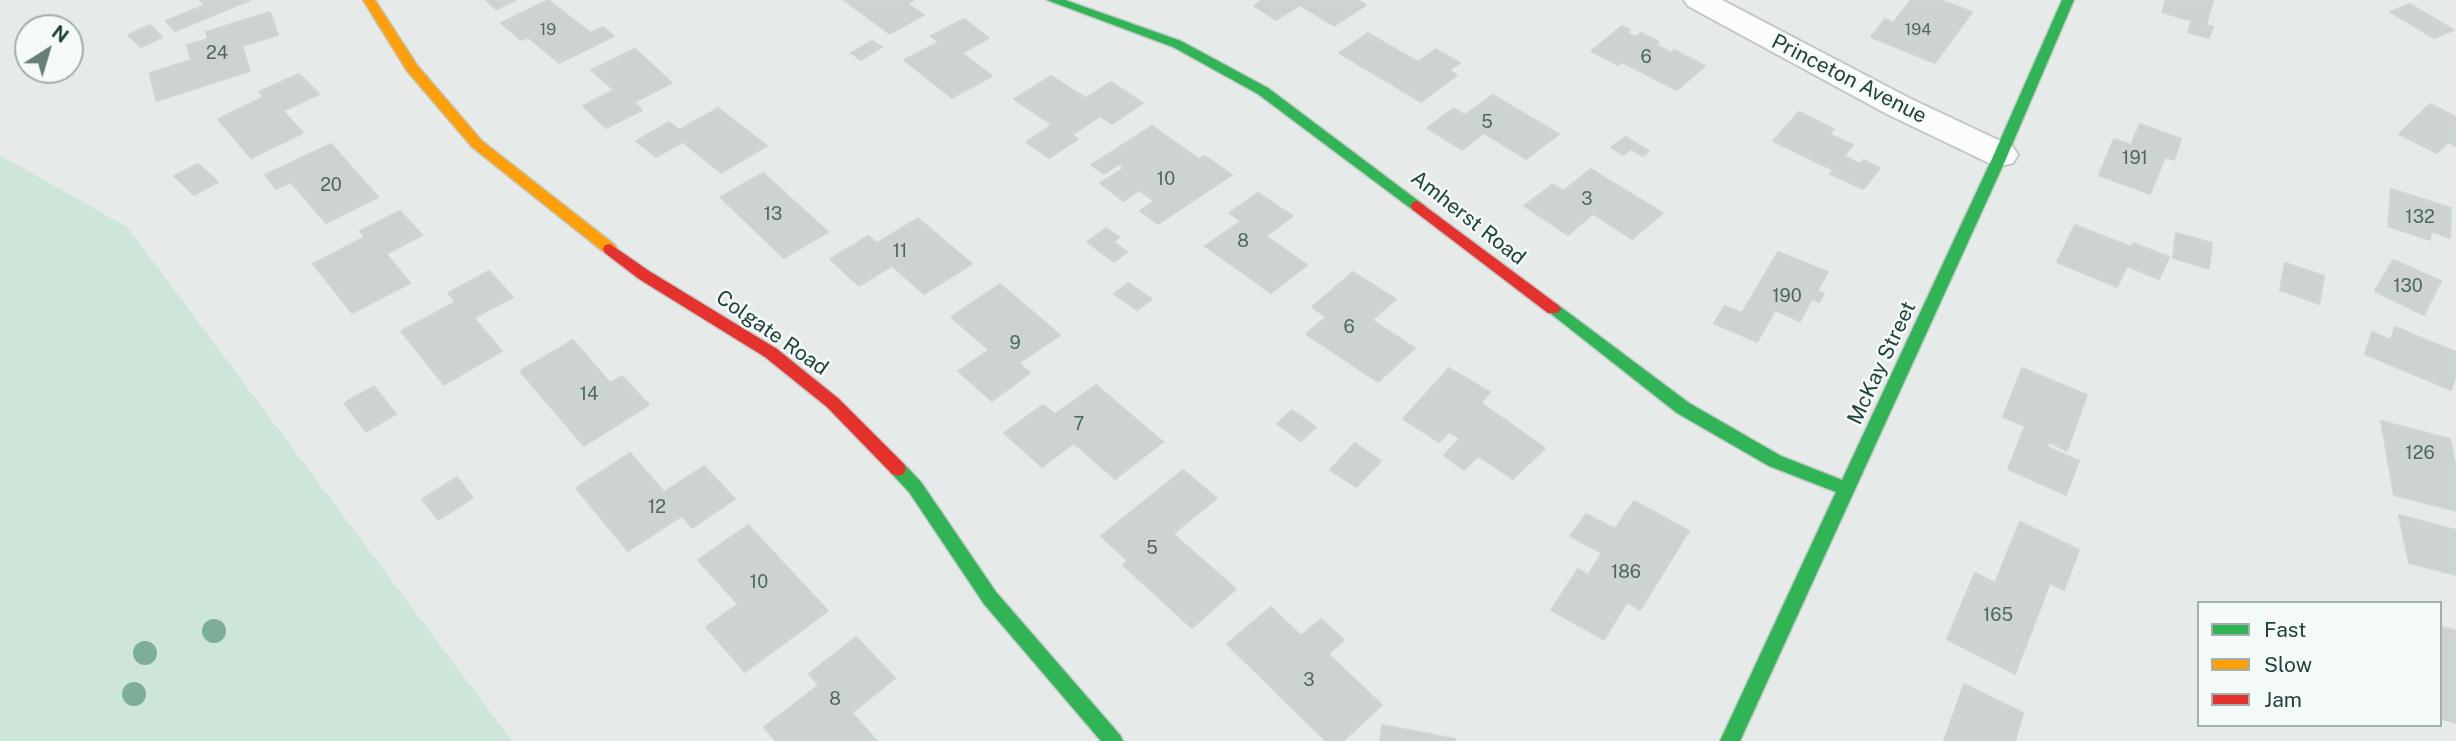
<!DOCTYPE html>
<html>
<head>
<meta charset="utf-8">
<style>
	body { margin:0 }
	#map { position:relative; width:2456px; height:741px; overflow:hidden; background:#e6ebea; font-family:"Public Sans",sans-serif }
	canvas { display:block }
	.legend { position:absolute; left:2197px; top:601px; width:245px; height:126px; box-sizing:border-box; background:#f4faf8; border:2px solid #a0b0ad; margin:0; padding:9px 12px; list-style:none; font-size:21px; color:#21423d }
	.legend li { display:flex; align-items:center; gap:14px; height:35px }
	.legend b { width:35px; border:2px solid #a0b0ad }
	.north { position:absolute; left:14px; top:14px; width:70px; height:70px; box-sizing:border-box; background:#f4faf8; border:2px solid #a0b0ad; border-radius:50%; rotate:37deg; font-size:19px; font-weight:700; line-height:28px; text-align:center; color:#21423d }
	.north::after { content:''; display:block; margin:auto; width:24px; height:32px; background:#667d7a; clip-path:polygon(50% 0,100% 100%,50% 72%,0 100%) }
</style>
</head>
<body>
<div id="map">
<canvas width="2456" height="741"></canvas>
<ul class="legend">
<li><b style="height:9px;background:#30b455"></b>Fast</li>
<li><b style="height:9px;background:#ff9f0a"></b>Slow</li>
<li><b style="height:9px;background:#e5322d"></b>Jam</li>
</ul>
<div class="north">N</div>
</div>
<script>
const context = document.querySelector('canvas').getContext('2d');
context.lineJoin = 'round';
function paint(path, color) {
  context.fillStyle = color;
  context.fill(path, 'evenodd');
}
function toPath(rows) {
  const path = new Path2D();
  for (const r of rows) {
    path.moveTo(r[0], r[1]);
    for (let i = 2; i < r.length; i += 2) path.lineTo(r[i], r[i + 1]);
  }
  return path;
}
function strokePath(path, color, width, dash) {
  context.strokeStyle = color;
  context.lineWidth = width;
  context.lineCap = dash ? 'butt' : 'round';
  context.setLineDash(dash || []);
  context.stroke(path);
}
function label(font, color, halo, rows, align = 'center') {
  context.font = font + ' "Public Sans",sans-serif';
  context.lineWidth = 5;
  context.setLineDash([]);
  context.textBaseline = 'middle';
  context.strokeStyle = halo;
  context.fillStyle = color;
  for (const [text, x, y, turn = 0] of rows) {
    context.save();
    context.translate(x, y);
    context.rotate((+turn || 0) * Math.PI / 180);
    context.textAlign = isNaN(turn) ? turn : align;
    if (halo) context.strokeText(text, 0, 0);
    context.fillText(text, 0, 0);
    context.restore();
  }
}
const green = toPath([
	[0,155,127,227,512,741,0,741]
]);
const building = toPath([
	[200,0,250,0,175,31,166,21,205,5,200,0],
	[486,0,516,0,496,9,486,0],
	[548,0,591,33,603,27,614,36,559,63,528,37,521,40,501,23,548,0],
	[844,0,914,0,907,4,924,15,890,34,844,0],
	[1262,0,1358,0,1366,5,1334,26,1300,5,1276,20,1254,6,1262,0],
	[1911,0,1940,0,1972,12,1935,63,1871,37,1885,19,1893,23,1911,0],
	[2166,0,2213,0,2206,25,2213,27,2209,38,2188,32,2192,21,2162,12,2166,0],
	[2410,4,2454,30,2434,38,2390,12,2410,4],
	[270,12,278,35,242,46,250,71,156,101,150,73,191,60,187,45,208,39,206,32,270,12],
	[964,19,989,38,962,53,992,76,952,98,904,60,939,42,931,36,964,19],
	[150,25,162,37,141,47,128,35,150,25],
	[1622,26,1630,30,1627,33,1636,37,1641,33,1659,42,1656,45,1671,53,1674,50,1705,66,1677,90,1622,62,1618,65,1591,51,1622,26],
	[1368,33,1418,62,1436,49,1460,63,1449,70,1457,75,1421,102,1339,53,1368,33],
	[872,41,882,47,861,60,851,53,872,41],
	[635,49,672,83,634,102,642,110,606,128,583,106,614,90,591,70,635,49],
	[299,74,319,94,283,111,303,133,251,158,218,119,264,97,259,92,299,74],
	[1051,76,1086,98,1111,82,1143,103,1112,124,1100,116,1072,135,1078,139,1049,158,1026,142,1052,125,1014,99,1051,76],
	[1493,95,1559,134,1526,159,1484,133,1462,150,1427,128,1454,108,1465,115,1493,95],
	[2430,104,2456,117,2456,146,2448,142,2437,153,2399,134,2430,104],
	[718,108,767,146,721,173,683,142,656,157,636,141,669,122,679,130,718,108],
	[1799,112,1834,129,1829,134,1853,145,1844,156,1860,164,1863,160,1880,168,1863,189,1830,174,1833,170,1773,141,1799,112],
	[2140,124,2181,139,2174,160,2165,157,2150,194,2099,175,2114,139,2131,145,2140,124],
	[1152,126,1199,159,1205,156,1232,175,1158,224,1140,211,1154,201,1139,190,1123,201,1100,183,1124,168,1119,164,1104,174,1091,165,1152,126],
	[1626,137,1649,151,1643,156,1631,149,1623,155,1611,147,1626,137],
	[331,144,378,197,326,223,291,182,276,189,265,175,331,144],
	[198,164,218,182,194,195,174,176,198,164],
	[1591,169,1663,213,1632,239,1593,214,1568,235,1524,206,1553,184,1563,191,1591,169],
	[763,173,828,232,784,258,720,197,763,173],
	[2391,189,2451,208,2450,238,2431,231,2430,240,2388,226,2391,189],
	[1258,193,1293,216,1266,236,1307,265,1271,293,1205,246,1241,221,1229,213,1258,193],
	[400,211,422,235,386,254,410,283,352,313,313,264,365,237,360,231,400,211],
	[918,218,972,264,924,294,892,266,859,286,830,259,868,236,877,243,918,218],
	[2075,225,2131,247,2133,243,2169,257,2159,279,2127,266,2117,287,2057,262,2075,225],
	[1106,228,1119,237,1114,242,1127,252,1114,262,1087,242,1106,228],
	[2176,233,2212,243,2209,269,2173,258,2176,233],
	[1778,252,1828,272,1817,291,1824,294,1819,302,1812,299,1800,321,1775,310,1757,342,1714,323,1725,306,1742,313,1778,252],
	[2393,260,2441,281,2424,315,2375,291,2393,260],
	[2285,263,2324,276,2319,304,2280,290,2285,263],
	[489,271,513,297,474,318,502,351,444,385,401,331,456,302,448,293,489,271],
	[1353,272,1396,299,1372,320,1415,348,1378,382,1306,334,1326,317,1312,307,1353,272],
	[1128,283,1152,299,1137,310,1114,294,1128,283],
	[1000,284,1060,335,1019,363,1030,373,992,401,958,371,989,350,951,317,1000,284],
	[2395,327,2456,352,2456,374,2451,390,2365,354,2372,332,2391,340,2395,327],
	[573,340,610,383,622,376,649,405,584,446,520,371,573,340],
	[1449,368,1490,392,1481,403,1545,448,1513,479,1478,456,1464,470,1444,455,1460,439,1449,432,1439,442,1403,419,1449,368],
	[2022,368,2087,395,2067,451,2049,442,2047,447,2079,461,2066,495,2008,469,2025,426,2003,417,2022,368],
	[1096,385,1163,442,1115,479,1074,443,1042,467,1004,433,1043,405,1055,414,1096,385],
	[374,386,396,414,366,432,344,403,374,386],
	[1292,410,1316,427,1301,441,1277,424,1292,410],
	[2381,421,2450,439,2456,467,2456,511,2394,495,2381,421],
	[1355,443,1381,461,1356,487,1330,470,1355,443],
	[630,453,664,492,704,466,735,499,692,528,682,516,628,551,576,488,630,453],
	[1183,470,1217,498,1173,534,1236,589,1192,628,1123,565,1128,561,1101,536,1183,470],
	[457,477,473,498,438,520,422,499,457,477],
	[1634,501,1689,531,1640,610,1627,602,1604,640,1551,610,1578,569,1588,575,1602,553,1570,536,1586,514,1615,529,1634,501],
	[2399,515,2456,530,2456,575,2409,563,2399,515],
	[2020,522,2079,550,2064,590,2050,583,2015,674,1947,639,1975,573,1995,583,2020,522],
	[748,525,828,611,745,672,706,627,738,604,698,560,748,525],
	[1271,607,1301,636,1321,619,1344,640,1328,654,1382,705,1343,741,1326,741,1227,644,1271,607],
	[2440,626,2456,631,2456,723,2440,718,2440,626],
	[856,637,895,678,852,713,877,741,776,741,764,727,819,685,809,674,856,637],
	[1964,684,2023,713,2015,741,1944,741,1964,684],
	[1382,725,1455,739,1454,741,1380,741,1382,725]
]);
const street = toPath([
	[1684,0,1722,0,1909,98,2013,147,2018,155,2013,163,2001,166,1989,163,1887,114,1688,6,1684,0]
]);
const fast = toPath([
	[1047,0,1065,0,1181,41,1268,88,1425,206,1423,210,1413,210,1258,94,1173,47,1047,0],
	[2062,0,2074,0,2005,161,1740,741,1720,741,1836,492,1769,466,1677,413,1545,309,1553,303,1558,305,1689,403,1781,456,1842,480,1991,161,2062,0],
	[898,462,904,464,921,482,996,592,1120,735,1123,741,1101,741,984,604,909,492,892,474,890,469,892,464,898,462]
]);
const slow = toPath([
	[363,0,375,0,417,65,482,141,615,245,617,249,615,253,605,253,472,147,407,71,363,0]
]);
const jam = toPath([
	[1418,201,1558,305,1561,309,1558,313,1548,313,1413,210,1411,206,1413,202,1418,201],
	[610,244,649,271,777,349,839,399,904,464,906,469,904,474,898,476,892,474,827,407,765,357,639,279,605,253,603,249,605,245,610,244]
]);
const trees = [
	[214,631],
	[145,653],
	[134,694]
];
const farNumbernames = [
	["19",548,30],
	["194",1918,30]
];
const numberNames = [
	["24",217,53],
	["6",1646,57],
	["5",1487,122],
	["191",2135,158],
	["10",1166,179],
	["20",331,185],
	["3",1587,199],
	["13",773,214],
	["132",2420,217],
	["8",1243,241],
	["11",900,251],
	["130",2408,286],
	["190",1787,296],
	["6",1349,327],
	["9",1015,343],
	["14",589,394],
	["7",1079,424],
	["126",2420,453],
	["12",657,507],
	["5",1152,548],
	["186",1626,572],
	["10",759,582],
	["165",1998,615],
	["3",1309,680],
	["8",835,699]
];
const streetNames = [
	["Princeton Avenue",1849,79,27],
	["Amherst Road",1468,218,38],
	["Colgate Road",772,333,35],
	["McKay Street",1882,363,-65]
];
paint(green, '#cee6d8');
paint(building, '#ccd3d1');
strokePath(building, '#ced5d3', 2);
strokePath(street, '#c3c8c7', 4);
strokePath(fast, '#c1c9c7', 3);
strokePath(slow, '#c1c9c7', 3);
strokePath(jam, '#c1c9c7', 3);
paint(street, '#fbfcfc');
paint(fast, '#30b455');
paint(slow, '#ff9f0a');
paint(jam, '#e5322d');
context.fillStyle = '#7dae97';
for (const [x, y] of trees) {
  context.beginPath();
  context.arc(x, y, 12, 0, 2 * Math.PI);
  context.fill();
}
label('16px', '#4d6763', null, farNumbernames);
label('18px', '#4d6763', null, numberNames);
label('21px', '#21423d', '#f4faf8', streetNames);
</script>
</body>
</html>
